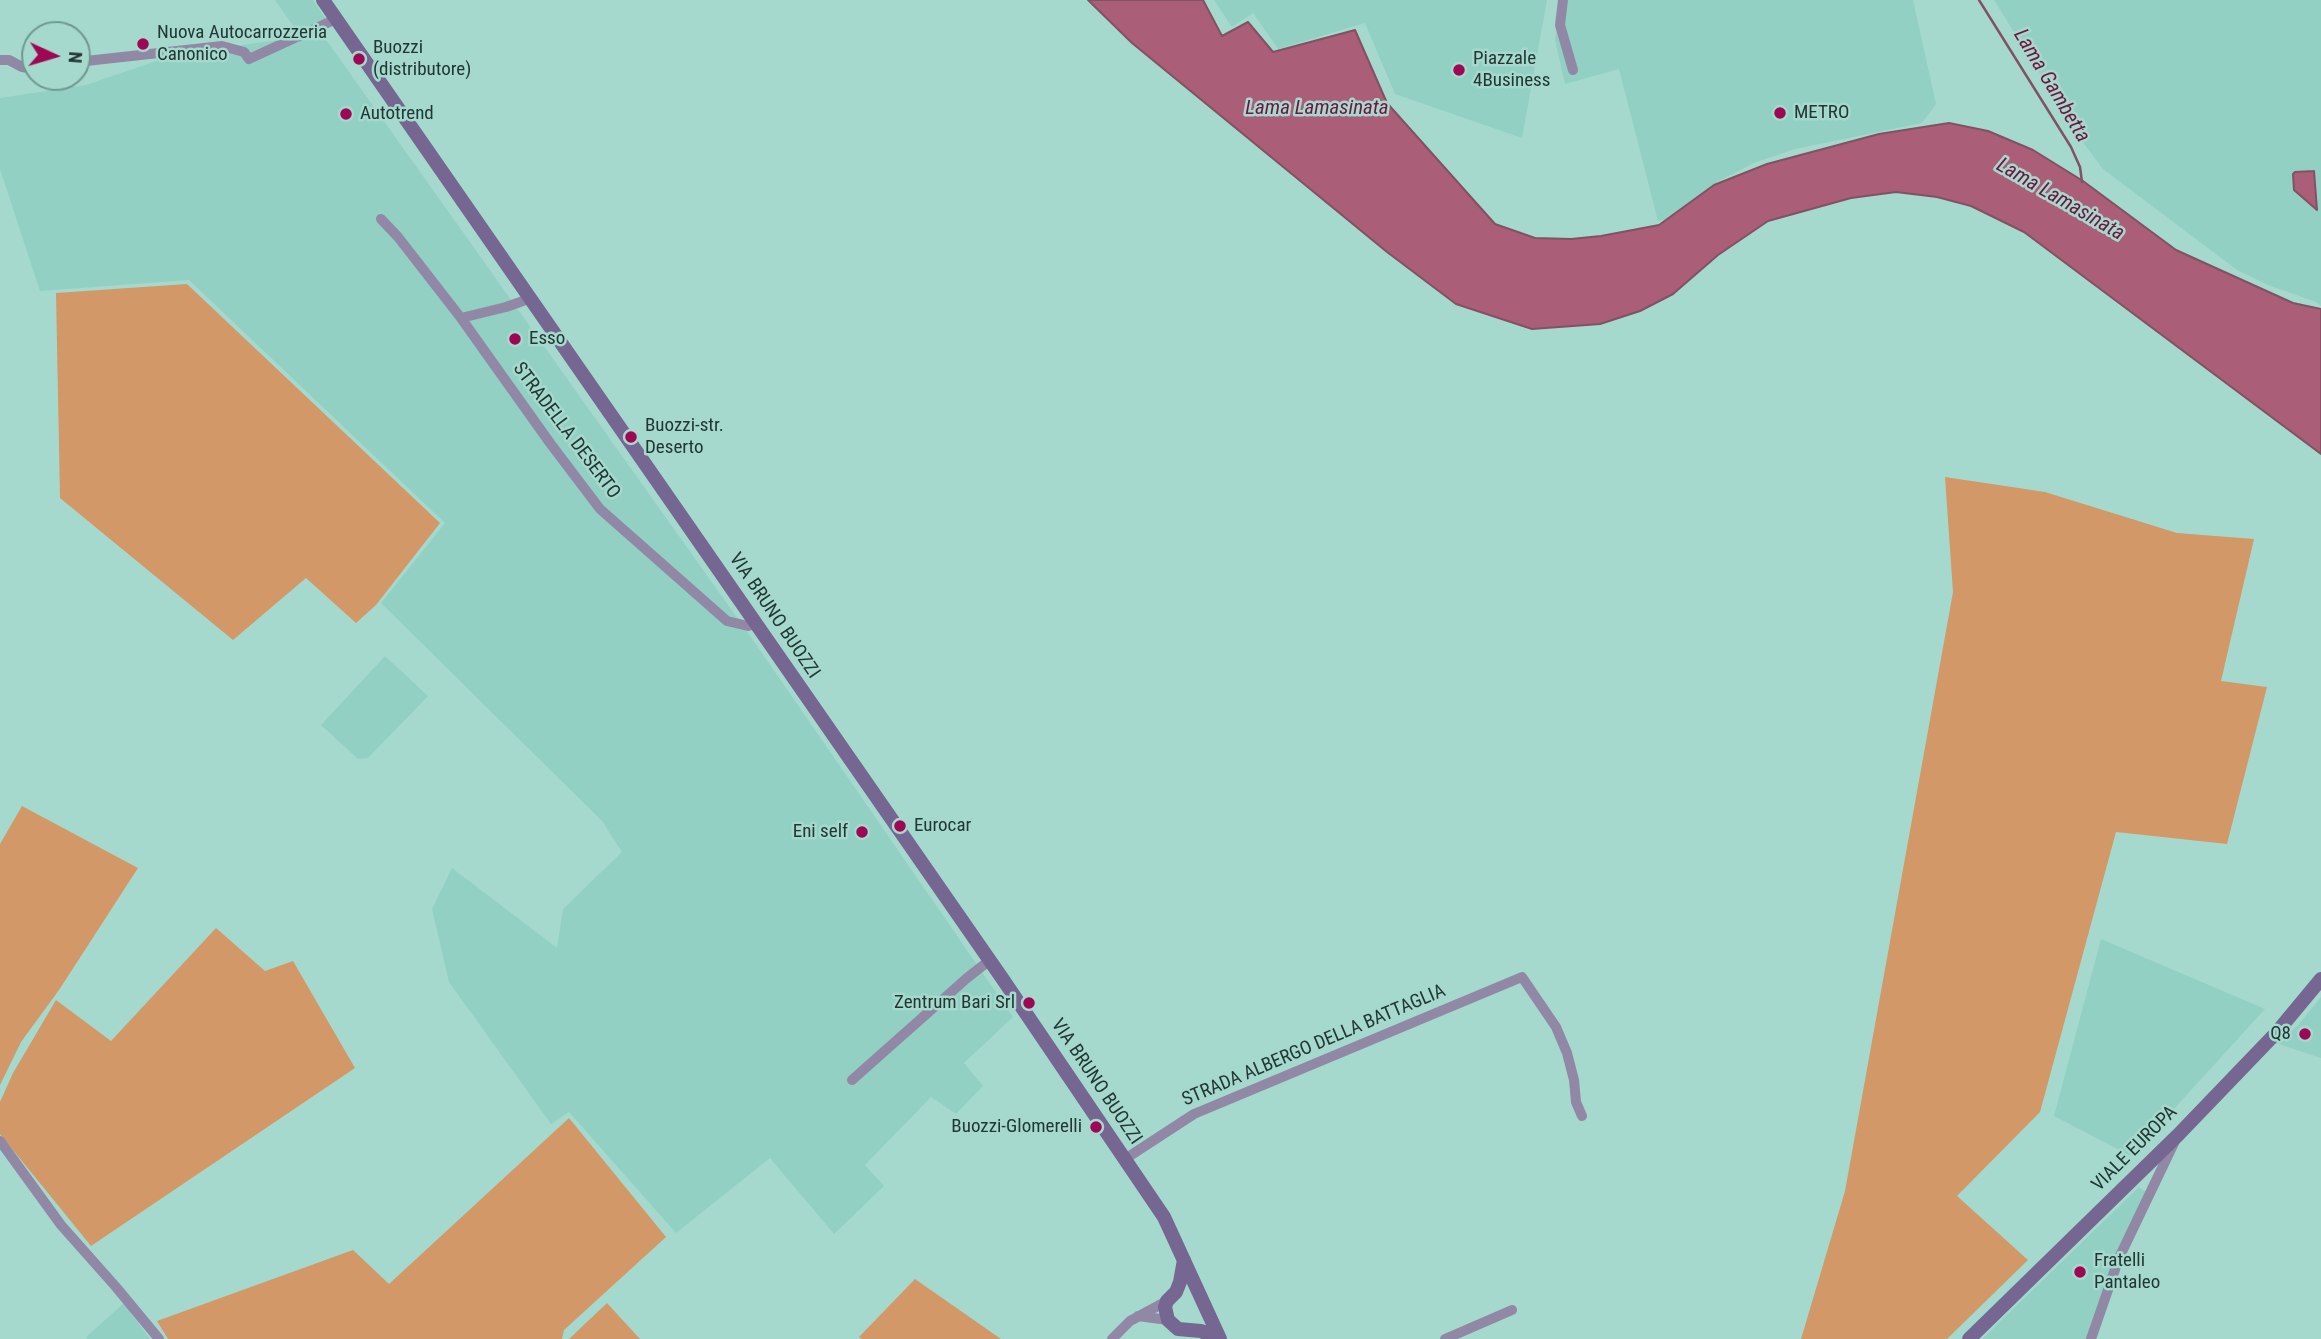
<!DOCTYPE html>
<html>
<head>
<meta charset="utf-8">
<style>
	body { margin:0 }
	#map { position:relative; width:2321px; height:1339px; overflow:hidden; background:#a5d9cd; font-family:"Roboto Condensed",sans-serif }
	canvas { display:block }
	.north { position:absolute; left:21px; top:21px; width:70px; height:70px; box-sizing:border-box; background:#a5d9cd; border:2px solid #71988f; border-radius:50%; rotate:94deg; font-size:19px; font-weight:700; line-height:28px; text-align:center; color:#223733 }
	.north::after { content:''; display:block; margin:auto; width:24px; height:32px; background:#9d0753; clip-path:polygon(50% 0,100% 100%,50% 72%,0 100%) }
</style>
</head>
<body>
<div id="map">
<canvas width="2321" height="1339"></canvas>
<div class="north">N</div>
</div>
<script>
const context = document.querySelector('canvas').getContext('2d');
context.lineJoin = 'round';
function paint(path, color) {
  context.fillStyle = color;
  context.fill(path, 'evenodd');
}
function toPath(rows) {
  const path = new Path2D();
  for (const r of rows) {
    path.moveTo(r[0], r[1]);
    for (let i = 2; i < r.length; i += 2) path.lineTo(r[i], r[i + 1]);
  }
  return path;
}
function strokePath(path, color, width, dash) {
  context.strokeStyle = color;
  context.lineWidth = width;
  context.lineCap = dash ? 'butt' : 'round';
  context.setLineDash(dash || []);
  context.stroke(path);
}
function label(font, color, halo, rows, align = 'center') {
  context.font = font + ' "Roboto Condensed",sans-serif';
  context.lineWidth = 5;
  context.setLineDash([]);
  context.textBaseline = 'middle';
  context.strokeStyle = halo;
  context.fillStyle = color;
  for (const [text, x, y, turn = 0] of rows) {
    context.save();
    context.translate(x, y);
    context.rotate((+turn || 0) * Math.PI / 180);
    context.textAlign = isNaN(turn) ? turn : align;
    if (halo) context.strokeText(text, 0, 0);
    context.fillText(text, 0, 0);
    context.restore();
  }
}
const built = toPath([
	[275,0,313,0,328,22,299,34],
	[1214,0,1547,0,1522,138,1395,94,1365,23,1278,49,1253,13,1232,27],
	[1560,0,1913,0,1936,104,1922,123,1795,149,1754,163,1717,182,1669,218,1658,221,1619,69,1565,84,1555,40],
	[1994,0,2321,0,2321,306,2316,302,2268,285,2237,270,2103,169,2082,141],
	[322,34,755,643,1013,1017,964,1063,983,1086,956,1114,931,1097,865,1165,884,1186,834,1234,770,1158,676,1233,569,1112,551,1124,449,982,432,909,452,868,557,948,563,909,622,852,602,821,381,603,445,523,189,280,40,291,0,169,0,98,86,85,177,54],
	[385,656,428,696,368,758,358,759,321,725],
	[2101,939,2265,1009,2131,1156,2054,1116],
	[2321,997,2321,1058,2279,1044,2299,1024],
	[2139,1187,2146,1192,2088,1339,1982,1339],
	[124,1303,150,1339,87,1339,86,1337]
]);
const green = toPath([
	[187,284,440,523,376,605,356,623,306,578,233,640,60,498,56,293],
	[1945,477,2045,492,2177,533,2254,539,2221,681,2267,687,2227,844,2116,832,2040,1112,1957,1196,2028,1260,1947,1339,1801,1339,1845,1191,1953,592],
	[22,806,138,868,59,990,21,1042,0,1085,0,844],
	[216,928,265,971,293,961,355,1068,91,1246,0,1134,0,1102,13,1073,56,1000,111,1041],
	[569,1118,666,1237,564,1330,562,1339,168,1339,157,1321,353,1250,389,1284],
	[915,1279,1001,1339,862,1339,859,1337],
	[607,1303,640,1339,569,1339]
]);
const water = toPath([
	[1088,0,1203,0,1222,36,1248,22,1273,52,1355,30,1387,103,1495,224,1535,238,1571,239,1601,236,1659,225,1714,185,1767,164,1879,134,1949,123,1988,131,2033,150,2083,181,2176,250,2293,303,2321,309,2321,454,2024,232,1971,206,1937,197,1896,192,1851,198,1768,221,1718,255,1673,294,1640,311,1600,324,1532,329,1456,304,1387,252,1132,43,1088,0],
	[2314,171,2317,210,2294,190,2293,174,2295,172,2314,171]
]);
const stream = toPath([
	[1979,0,2071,147,2080,167,2082,182]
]);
const street = toPath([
	[1563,0,1560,25,1573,70],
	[0,60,9,60,22,67,35,69],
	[77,62,222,46,244,52,249,59,336,19],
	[381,219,398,237,461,318,550,443,600,509,727,621,748,626,756,623],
	[461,318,506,307,523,301,528,295],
	[852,1080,967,978,990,960],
	[0,1141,61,1225,116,1287,159,1339],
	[1125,1159,1194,1114,1522,977,1556,1027,1567,1053,1574,1080,1576,1102,1582,1116],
	[1138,1316,1168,1320],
	[1112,1339,1130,1321,1167,1301],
	[1445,1339,1512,1310],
	[2091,1339,2119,1258,2174,1143]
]);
const secondary = toPath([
	[323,0,1002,978,1164,1217,1220,1339],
	[1184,1260,1180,1282,1176,1292,1167,1301,1165,1307,1168,1320,1178,1329,1201,1331,1219,1339],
	[1969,1339,2178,1135,2277,1032,2321,979]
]);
const markers = [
	[143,44,7,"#9d0753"],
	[359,59,7,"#9d0753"],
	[1459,70,7,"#9d0753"],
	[1780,113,7,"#9d0753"],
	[346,114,7,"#9d0753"],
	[515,339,7,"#9d0753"],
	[631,437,7,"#9d0753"],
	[900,826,7,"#9d0753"],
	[862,832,7,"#9d0753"],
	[1029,1003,7,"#9d0753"],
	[2305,1034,7,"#9d0753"],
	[1096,1127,7,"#9d0753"],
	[2080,1272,7,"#9d0753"]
];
const poiNames = [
	["Nuova Autocarrozzeria",157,33],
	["Canonico",157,55],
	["Buozzi",373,48],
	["(distributore)",373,70],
	["Piazzale",1473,59],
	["4Business",1473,81],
	["METRO",1794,113],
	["Autotrend",360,114],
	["Esso",529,339],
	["Buozzi-str.",645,426],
	["Deserto",645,448],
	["Eurocar",914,826],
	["Eni self",848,832,"right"],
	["Zentrum Bari Srl",1015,1003,"right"],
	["Q8",2291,1034,"right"],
	["Buozzi-Glomerelli",1082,1127,"right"],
	["Fratelli",2094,1261],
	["Pantaleo",2094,1283]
];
const streetNames = [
	["STRADELLA DESERTO",566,431,53],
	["VIA BRUNO BUOZZI",774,616,56],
	["STRADA ALBERGO DELLA BATTAGLIA",1314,1046,-23],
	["VIA BRUNO BUOZZI",1096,1082,56],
	["VIALE EUROPA",2135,1149,-45]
];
const waterNames = [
	["Lama Gambetta",2051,86,59],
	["Lama Lamasinata",1317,109],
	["Lama Lamasinata",2060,200,30]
];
paint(built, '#92d0c3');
paint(green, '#d39868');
paint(water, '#aa5e77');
strokePath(water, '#815263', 2);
strokePath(stream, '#815263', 2.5);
strokePath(street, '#9188a6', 10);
strokePath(secondary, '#756692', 14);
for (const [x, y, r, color] of markers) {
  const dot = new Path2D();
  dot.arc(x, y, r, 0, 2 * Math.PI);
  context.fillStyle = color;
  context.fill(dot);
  strokePath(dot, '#a5d9cd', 2.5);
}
label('19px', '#223733', '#a5d9cd', poiNames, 'left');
label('19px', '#223733', '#a5d9cd', streetNames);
label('italic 21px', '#73143e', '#a5d9cd', waterNames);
</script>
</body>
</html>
